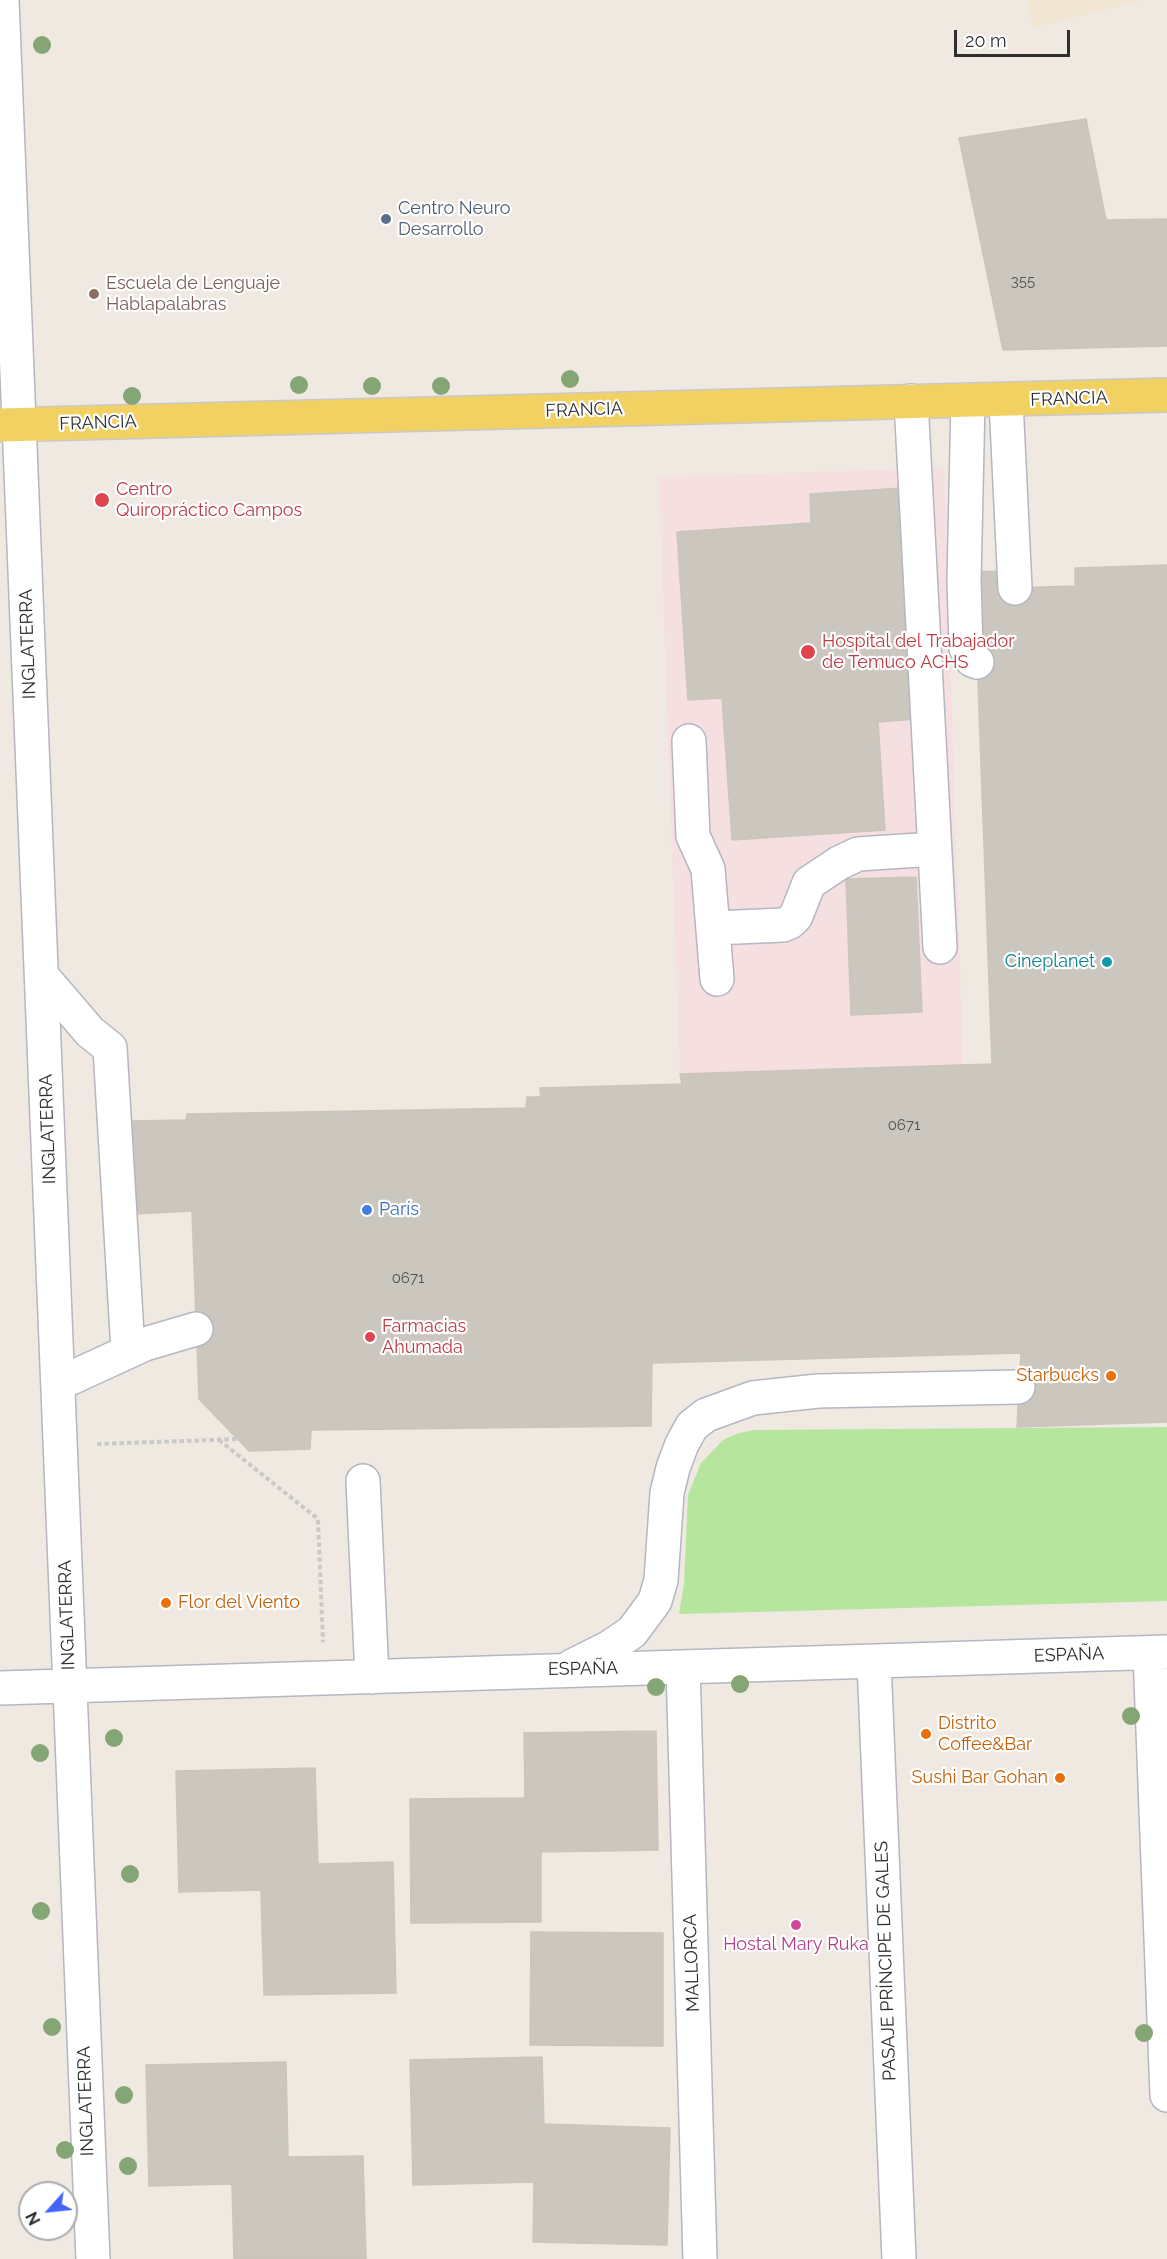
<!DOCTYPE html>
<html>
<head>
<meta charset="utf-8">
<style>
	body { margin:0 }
	#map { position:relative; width:1167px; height:2259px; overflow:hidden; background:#efe9e1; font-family:Raleway,sans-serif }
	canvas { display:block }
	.north { position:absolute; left:18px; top:2181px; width:60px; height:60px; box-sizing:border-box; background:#fff; border:2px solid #ababab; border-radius:50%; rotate:243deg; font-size:16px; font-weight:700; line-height:24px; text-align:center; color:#2e2e2e }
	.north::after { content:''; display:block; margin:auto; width:21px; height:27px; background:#4264fb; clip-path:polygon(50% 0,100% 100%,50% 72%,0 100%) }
	.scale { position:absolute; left:954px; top:30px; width:116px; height:27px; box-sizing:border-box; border:3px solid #2e2e2e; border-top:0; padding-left:8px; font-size:18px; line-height:21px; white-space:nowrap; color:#2e2e2e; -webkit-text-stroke:4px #fff; paint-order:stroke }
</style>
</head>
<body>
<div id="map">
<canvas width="1167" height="2259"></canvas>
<div class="north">N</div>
<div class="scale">20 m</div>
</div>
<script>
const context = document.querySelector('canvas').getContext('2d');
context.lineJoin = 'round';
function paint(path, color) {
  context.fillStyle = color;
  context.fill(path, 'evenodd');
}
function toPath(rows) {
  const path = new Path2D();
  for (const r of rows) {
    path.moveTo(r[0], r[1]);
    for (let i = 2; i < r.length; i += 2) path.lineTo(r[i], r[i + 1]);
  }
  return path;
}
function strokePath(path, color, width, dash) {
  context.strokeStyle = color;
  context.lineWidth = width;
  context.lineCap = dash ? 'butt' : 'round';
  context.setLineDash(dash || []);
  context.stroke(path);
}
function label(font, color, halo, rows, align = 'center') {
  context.font = font + ' Raleway,sans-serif';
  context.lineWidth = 4.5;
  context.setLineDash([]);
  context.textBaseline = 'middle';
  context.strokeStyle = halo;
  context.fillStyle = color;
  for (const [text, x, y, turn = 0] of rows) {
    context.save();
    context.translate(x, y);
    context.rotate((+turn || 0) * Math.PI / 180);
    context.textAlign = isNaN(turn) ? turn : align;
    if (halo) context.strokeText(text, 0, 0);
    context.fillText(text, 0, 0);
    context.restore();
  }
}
const education = toPath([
	[1027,0,1142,0,1034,28]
]);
const medical = toPath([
	[944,468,963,1066,680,1074,659,477]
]);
const green = toPath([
	[1167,1427,1167,1601,679,1614,684,1584,688,1495,701,1463,723,1440,739,1433,755,1430]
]);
const building = toPath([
	[1086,119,1106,220,1167,219,1167,346,1003,350,959,138,1086,119],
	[902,488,917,719,878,722,885,830,732,840,722,698,688,700,677,532,811,523,810,494,902,488],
	[1167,565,1167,1422,1017,1427,1021,1353,652,1363,651,1426,311,1430,310,1449,249,1451,199,1399,192,1211,133,1214,131,1121,186,1120,187,1114,526,1108,527,1097,541,1097,540,1088,682,1084,680,1074,992,1064,974,572,1004,571,1015,588,1075,586,1075,568,1167,565],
	[916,877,922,1012,851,1015,846,879,916,877],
	[656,1731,658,1850,541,1852,541,1922,411,1923,410,1799,525,1798,524,1733,656,1731],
	[315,1768,318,1864,393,1862,396,1993,264,1995,261,1890,179,1892,176,1771,315,1768],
	[531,1932,663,1933,663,2046,530,2045,531,1932],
	[542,2057,544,2124,670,2128,667,2245,533,2242,534,2182,413,2185,410,2060,542,2057],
	[286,2062,288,2157,363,2156,366,2259,234,2259,232,2184,149,2186,146,2065,286,2062]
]);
const path = toPath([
	[219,1440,318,1519,323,1642],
	[97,1444,239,1439]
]);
const minor = toPath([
	[2,0,93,2259],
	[911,401,940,947],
	[968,401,964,581,966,648,972,660,977,662],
	[1006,401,1015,588],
	[689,741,693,836,708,869,717,979],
	[714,928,783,925,790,922,796,916,809,883,839,863,858,854,934,849],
	[42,976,90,1032,110,1048,128,1351],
	[58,1384,145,1344,196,1329],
	[363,1481,372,1677],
	[1150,1653,1167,2095],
	[874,1662,899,2259],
	[572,1666,610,1647,632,1632,655,1601,661,1580,667,1493,673,1468,682,1444,692,1426,706,1415,753,1398,818,1391,1018,1387],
	[683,1667,700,2259],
	[0,1688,1167,1652]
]);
const major = toPath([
	[0,425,1167,395]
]);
const trees = [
	[42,45],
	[570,379],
	[299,385],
	[372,386],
	[441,386],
	[132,396],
	[740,1684],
	[656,1687],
	[1131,1716],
	[114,1738],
	[40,1753],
	[130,1874],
	[41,1911],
	[52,2027],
	[1144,2033],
	[124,2095],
	[65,2150],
	[128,2166]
];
const markers = [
	[386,219,6,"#5c6f8a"],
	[94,294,6,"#8d6e63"],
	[102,500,8,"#e0444e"],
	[808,652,8,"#e0444e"],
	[1107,962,6,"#0f9aa8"],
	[367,1210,6,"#3f7fe0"],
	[370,1337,6,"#e0444e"],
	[1111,1376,6,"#e8710a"],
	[166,1603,6,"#e8710a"],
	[926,1734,6,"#e8710a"],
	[1060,1778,6,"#e8710a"],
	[796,1925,6,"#d1479c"]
];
const numberNames = [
	["355",1023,281],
	["0671",904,1125],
	["0671",408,1278]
];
const serviceNames = [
	["Centro Neuro",398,209],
	["Desarrollo",398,230]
];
const educationNames = [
	["Escuela de Lenguaje",106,284],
	["Hablapalabras",106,305]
];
const streetNames = [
	["FRANCIA",1069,399,-2],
	["FRANCIA",584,410,-2],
	["FRANCIA",98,423,-2],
	["INGLATERRA",28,644,-92],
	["INGLATERRA",48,1129,-92],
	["INGLATERRA",67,1615,-92],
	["ESPAÑA",1069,1655,-2],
	["ESPAÑA",583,1669,-1],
	["PASAJE PRÍNCIPE DE GALES",886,1961,-92],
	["MALLORCA",692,1963,-92],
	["INGLATERRA",86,2101,-92]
];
const healthNames = [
	["Centro",116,490],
	["Quiropráctico Campos",116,511],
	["Hospital del Trabajador",822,642],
	["de Temuco ACHS",822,663],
	["Farmacias",382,1327],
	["Ahumada",382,1348]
];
const cultureNames = [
	["Cineplanet",1095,962]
];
const shopNames = [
	["París",379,1210]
];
const foodNames = [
	["Starbucks",1099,1376],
	["Flor del Viento",178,1603,"left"],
	["Distrito",938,1724,"left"],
	["Coffee&Bar",938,1745,"left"],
	["Sushi Bar Gohan",1048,1778]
];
const hotelNames = [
	["Hostal Mary Ruka",796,1945]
];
paint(education, '#f0e6d1');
paint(medical, '#f5dfe0');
paint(green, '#b6e59e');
paint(building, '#cbc7bf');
strokePath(building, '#cbc5ba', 1.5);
strokePath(minor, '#b4b7c1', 36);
strokePath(major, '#c9c9c9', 36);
strokePath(path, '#c9c9c9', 4, [4.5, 3]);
strokePath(minor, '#fff', 33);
strokePath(major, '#f2d163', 33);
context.fillStyle = '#84a574';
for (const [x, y] of trees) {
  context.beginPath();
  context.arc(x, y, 9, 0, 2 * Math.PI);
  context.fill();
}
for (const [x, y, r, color] of markers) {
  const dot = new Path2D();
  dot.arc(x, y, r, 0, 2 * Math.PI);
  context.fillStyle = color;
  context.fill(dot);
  strokePath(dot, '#fff', 2);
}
label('15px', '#555452', null, numberNames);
label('18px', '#4e5e75', '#fff', serviceNames, 'left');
label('18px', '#785e54', '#fff', educationNames, 'left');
label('18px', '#2e2e2e', '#fff', streetNames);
label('18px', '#be3a42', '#fff', healthNames, 'left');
label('18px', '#0d838f', '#fff', cultureNames, 'right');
label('18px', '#366cbe', '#fff', shopNames, 'left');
label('18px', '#c56008', '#fff', foodNames, 'right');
label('18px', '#b23c85', '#fff', hotelNames);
</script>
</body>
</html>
